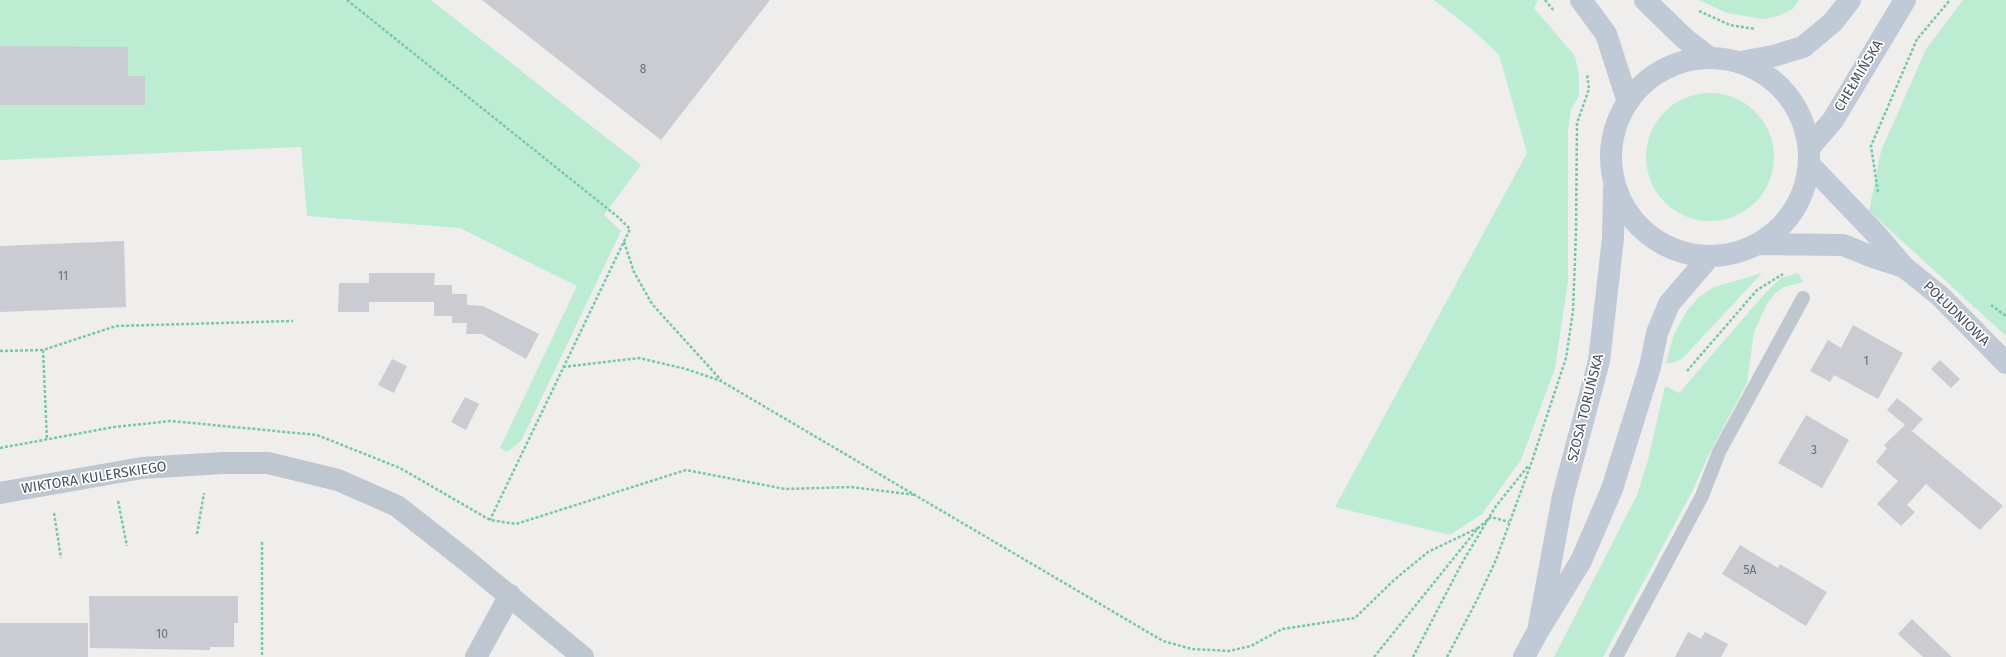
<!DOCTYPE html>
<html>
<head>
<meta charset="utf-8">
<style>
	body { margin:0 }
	canvas { display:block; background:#f0eded }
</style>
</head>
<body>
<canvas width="2006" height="657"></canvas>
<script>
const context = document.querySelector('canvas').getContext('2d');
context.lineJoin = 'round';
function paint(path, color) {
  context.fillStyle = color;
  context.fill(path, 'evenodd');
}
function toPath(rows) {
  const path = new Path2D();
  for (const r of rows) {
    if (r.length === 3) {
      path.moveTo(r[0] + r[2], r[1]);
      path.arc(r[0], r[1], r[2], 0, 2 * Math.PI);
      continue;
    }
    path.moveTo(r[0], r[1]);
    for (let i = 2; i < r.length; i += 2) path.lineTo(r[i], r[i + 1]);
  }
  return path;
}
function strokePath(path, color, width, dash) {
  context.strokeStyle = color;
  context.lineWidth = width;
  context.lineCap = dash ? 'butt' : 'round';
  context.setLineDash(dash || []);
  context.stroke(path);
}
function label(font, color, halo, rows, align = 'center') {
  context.font = font + ' "Fira Sans",sans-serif';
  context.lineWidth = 3.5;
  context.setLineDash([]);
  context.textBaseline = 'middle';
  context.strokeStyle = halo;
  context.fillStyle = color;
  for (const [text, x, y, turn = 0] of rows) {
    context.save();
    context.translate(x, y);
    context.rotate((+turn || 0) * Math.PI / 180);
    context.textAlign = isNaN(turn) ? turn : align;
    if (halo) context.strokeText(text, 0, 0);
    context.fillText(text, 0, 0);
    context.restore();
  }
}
const green = toPath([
	[0,0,431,0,641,165,604,215,621,231,521,441,507,452,500,448,577,286,460,228,307,216,301,147,0,160],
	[1434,0,1538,0,1534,8,1575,56,1579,75,1579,96,1571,109,1568,129,1568,282,1555,368,1521,460,1482,514,1450,535,1335,507,1527,153,1499,55,1474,31],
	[1699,0,1799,0,1793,9,1778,16,1763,19,1727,13],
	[1963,0,2006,0,2006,336,1869,211,1881,151,1926,49],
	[1710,157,64],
	[1762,273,1682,359,1672,363,1666,363,1674,334,1680,323,1688,309,1700,296,1714,287],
	[1798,273,1803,282,1784,287,1775,293,1767,304,1754,332,1747,383,1707,458,1693,490,1603,657,1554,657,1637,495,1648,460,1665,386,1679,393,1766,292,1781,278]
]);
const building = toPath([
	[482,0,770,0,661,140],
	[0,46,128,47,128,76,145,76,145,105,0,105],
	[124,241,126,307,0,312,0,246],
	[369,273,435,273,434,285,452,285,452,294,467,294,467,305,483,306,539,334,526,359,482,334,466,334,467,323,452,323,452,316,434,316,434,302,369,302,369,312,338,312,339,283,369,283],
	[1853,325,1903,353,1878,399,1834,375,1830,382,1810,371,1828,340,1841,348],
	[392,359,407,366,394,393,378,385],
	[1940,360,1960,379,1951,388,1931,369],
	[465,397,479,404,466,430,451,422],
	[1897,398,1923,419,1912,431,2003,506,1980,530,1926,484,1907,505,1915,512,1901,526,1877,504,1898,481,1876,462,1887,448,1884,445,1905,425,1887,410],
	[1806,415,1849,440,1822,488,1778,463],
	[1740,545,1778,568,1780,564,1827,592,1806,626,1722,574],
	[89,596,238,596,238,623,234,623,234,647,210,647,210,650,90,648],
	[1912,619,1952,657,1923,657,1898,634],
	[0,623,88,623,88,657,0,657],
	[1688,632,1701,639,1705,632,1728,644,1721,657,1675,657]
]);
const path = toPath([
	[347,0,618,217,630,229,490,520],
	[1545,0,1554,11],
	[1699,11,1730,25,1755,29],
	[1918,38,1950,0],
	[1878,192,1871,146,1917,39],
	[624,242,634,272,652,304,721,380],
	[1991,305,2006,316],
	[43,350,47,440],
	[0,351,43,350,116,326,293,321],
	[563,367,639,358,686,369,721,381,1163,641,1192,649,1229,651,1251,646,1282,629,1355,618,1394,580,1428,552,1478,528],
	[1687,371,1757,290,1783,274],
	[0,448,114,427,171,421,317,435,400,468,490,520,516,524,686,470,785,489,851,487,916,495],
	[118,501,127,546],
	[54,513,61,558],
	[197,534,204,493],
	[262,542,262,657],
	[1374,657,1478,528,1491,517,1509,522],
	[1413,657,1462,563,1496,506,1529,465],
	[1447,657,1477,600,1496,560,1532,461,1566,358,1573,311,1576,233,1577,123,1589,89,1587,74]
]);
const lane = toPath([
	[1616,657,1702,496,1719,452,1803,298]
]);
const street = toPath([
	[0,493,142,468,223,463,268,463,338,480,397,506,467,561,583,657],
	[476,657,510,595]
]);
const secondary = toPath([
	[1581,0,1606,34,1628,102],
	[1645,0,1684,38,1710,58],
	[1710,157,99],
	[1740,62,1773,56,1803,47,1833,22,1850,0],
	[1809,148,1833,120,1905,0],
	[1809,164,1876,234,1904,267,1940,296,2006,363],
	[1758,244,1843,245,1873,257,1904,267],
	[1538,631,1563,496,1599,361,1613,238,1614,188],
	[1524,657,1538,631,1581,561,1612,489,1650,367,1657,333,1669,304,1710,256]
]);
const numberNames = [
	["8",643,70],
	["11",63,277],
	["1",1866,362],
	["3",1814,451],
	["5A",1750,571],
	["10",162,635]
];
const streetNames = [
	["CHEŁMIŃSKA",1859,76,-59],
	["POŁUDNIOWA",1956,314,44],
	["SZOSA TORUŃSKA",1586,408,-76],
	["WIKTORA KULERSKIEGO",94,478,-9]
];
paint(green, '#bcedd2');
paint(building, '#caccd2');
strokePath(path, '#76c9a5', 2.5, [3, 2]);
strokePath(lane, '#bec7cf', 14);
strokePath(street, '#bec7cf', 22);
strokePath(secondary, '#c0c9d6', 22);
label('12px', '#676f78', null, numberNames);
label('14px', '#46505a', '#fff', streetNames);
</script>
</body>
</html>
